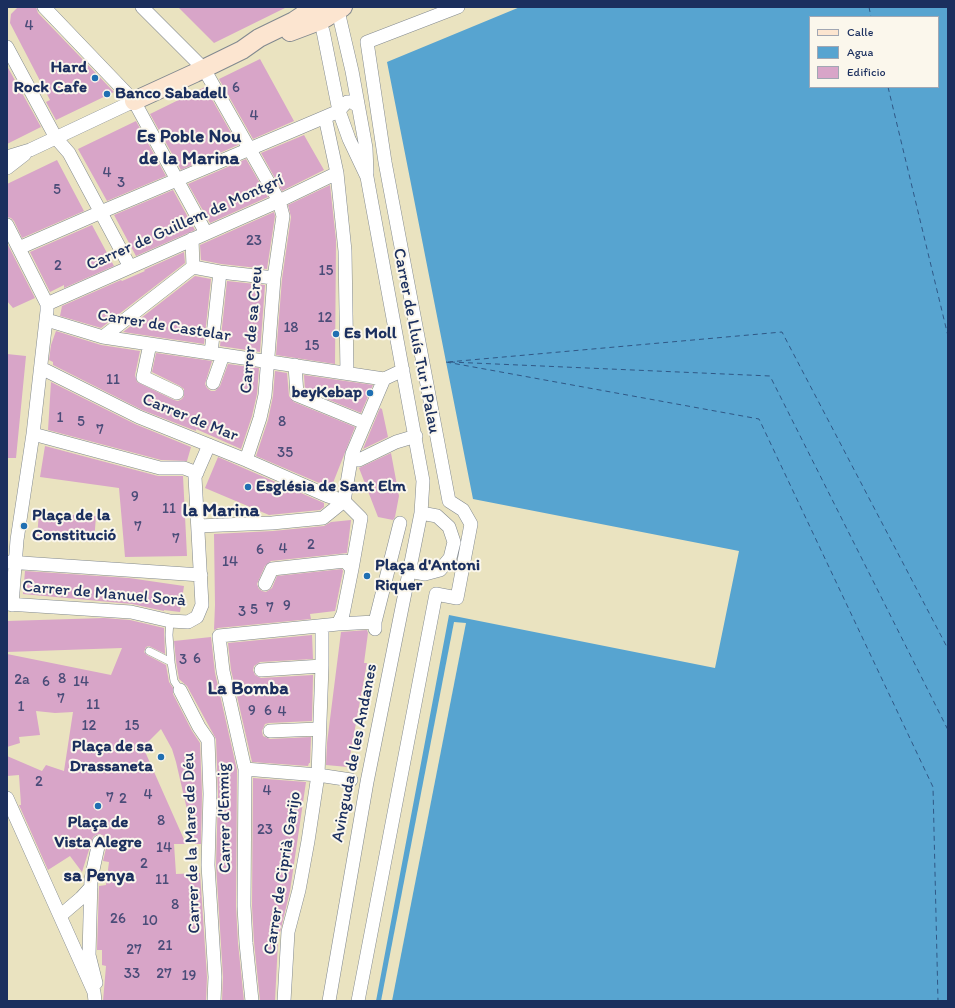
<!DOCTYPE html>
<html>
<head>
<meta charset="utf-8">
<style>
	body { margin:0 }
	#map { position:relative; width:955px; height:1008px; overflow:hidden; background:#eae3c0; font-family:Itim,sans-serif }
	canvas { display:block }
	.frame { position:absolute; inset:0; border:8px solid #1b2f5e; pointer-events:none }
	.legend { position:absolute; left:809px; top:16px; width:130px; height:72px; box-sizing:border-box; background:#fbf7ec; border:1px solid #a1a7b3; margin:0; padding:5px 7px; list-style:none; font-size:12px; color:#1b2f5e }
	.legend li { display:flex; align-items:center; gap:8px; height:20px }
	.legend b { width:20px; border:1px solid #a1a7b3 }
</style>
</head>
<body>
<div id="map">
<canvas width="955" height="1008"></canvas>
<div class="frame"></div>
<ul class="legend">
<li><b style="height:5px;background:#fce5d0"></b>Calle</li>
<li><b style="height:11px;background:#57a4d0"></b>Agua</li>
<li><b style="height:11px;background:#d8a5c8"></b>Edificio</li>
</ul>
</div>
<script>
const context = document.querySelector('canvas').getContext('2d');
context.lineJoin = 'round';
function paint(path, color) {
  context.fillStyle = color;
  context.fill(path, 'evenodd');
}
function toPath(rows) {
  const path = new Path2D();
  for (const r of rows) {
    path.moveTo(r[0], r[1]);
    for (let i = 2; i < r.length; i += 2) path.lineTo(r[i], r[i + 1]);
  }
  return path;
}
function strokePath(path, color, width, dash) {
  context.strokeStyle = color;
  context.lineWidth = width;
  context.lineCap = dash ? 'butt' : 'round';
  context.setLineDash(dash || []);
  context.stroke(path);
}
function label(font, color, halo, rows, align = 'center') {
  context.font = font + ' Itim,sans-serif';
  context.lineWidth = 4;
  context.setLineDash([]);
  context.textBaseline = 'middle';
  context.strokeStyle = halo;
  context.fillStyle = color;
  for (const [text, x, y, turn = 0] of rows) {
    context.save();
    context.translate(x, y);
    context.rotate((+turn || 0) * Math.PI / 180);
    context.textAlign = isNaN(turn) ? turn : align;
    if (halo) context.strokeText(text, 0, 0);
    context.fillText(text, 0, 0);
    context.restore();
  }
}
const water = toPath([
	[520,7,948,7,948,1001,376,1001,449,615,715,668,739,551,473,499,387,62],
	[810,17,938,17,938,87,810,87]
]);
const pier = toPath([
	[454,622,466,623,392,1001,381,1001]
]);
const ferry = toPath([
	[869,7,871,17],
	[888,87,948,336],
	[446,362,759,419,933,787,938,1001],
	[448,362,782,332,948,649],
	[450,362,770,376,948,730]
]);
const building = toPath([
	[18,7,36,7,38,13,114,92,56,120,46,102,50,100,10,23,11,14],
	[178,7,287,7,214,43],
	[260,59,294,121,253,139,219,79],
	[7,66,41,127,7,144],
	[205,87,238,145,181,170,150,114],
	[136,121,166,176,107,201,78,149],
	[304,135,324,170,282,191,261,153],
	[246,159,268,197,210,223,188,184],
	[57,160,84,211,22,238,14,221,11,218,7,217,7,184],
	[330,185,336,240,335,364,276,355,282,279,291,217,288,205],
	[173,190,195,230,136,256,114,215],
	[274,212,275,216,267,269,221,264,201,260,200,245],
	[92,225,114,266,64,288,64,285,50,292,30,252],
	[7,243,35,298,13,308,7,301],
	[184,252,185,263,101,328,60,316,62,306,121,280,122,281,145,271,144,270],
	[195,276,211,279,204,344,123,332],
	[227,281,265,285,260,352,220,346],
	[56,331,101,345,140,351,135,375,137,382,174,400,178,401,182,399,184,396,184,389,180,386,152,372,156,353,212,361,205,384,207,388,211,391,215,391,220,386,228,364,259,368,257,394,252,416,241,449,196,429,196,431,142,410,53,365,53,362,49,360,51,345],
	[7,354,26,356,16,458,7,458],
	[275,371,287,373,289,396,294,402,355,427,331,488,256,456,268,420,273,396],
	[304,375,373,385,361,413,305,390],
	[51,382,135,424,191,447,187,461,161,460,48,430],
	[380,408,382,409,388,437,363,449],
	[45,446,158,476,183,476,187,556,125,557,119,488,40,477],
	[391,453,399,496,395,517,393,520,378,517,359,468],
	[218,457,324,503,324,507,320,510,269,515,205,488],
	[39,513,96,516,94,542,37,537],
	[351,520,347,553,271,561,265,566,257,584,259,589,262,591,266,592,272,588,277,576,342,569,343,571,335,611,310,614,311,619,218,628,214,630,215,605,214,534,273,531,324,526,331,522],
	[25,571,129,578,184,586,180,612,164,610,164,611,132,604,23,594],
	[104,618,130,620,164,628,165,654,149,646,146,647,144,652,147,655,166,665,169,682,173,688,173,694,192,731,200,743,202,794,201,844,195,844,176,762,172,749,161,729,143,747,186,844,174,844,176,874,200,873,207,977,206,1001,103,1001,106,966,102,965,102,950,97,950,99,886,106,885,109,862,103,861,107,844,106,839,104,836,100,834,96,835,93,837,82,872,70,856,48,870,19,805,21,805,19,775,7,776,7,756,42,771,46,765,64,771,73,712,55,713,36,711,40,735,19,737,20,743,7,747,7,654,111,675,122,648,7,652,7,621],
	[367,630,368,633,364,663,367,663,348,767,326,765,327,743,341,632],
	[312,635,313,659,260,662,254,666,253,670,255,675,261,678,313,675,312,721,269,723,265,724,262,731,263,736,270,739,311,737,310,763,309,763,308,766,252,762,231,670,228,643],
	[211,637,215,673,237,770,236,906,238,943,244,1001,222,1001,223,977,216,865,218,794,216,739,187,686,179,679,176,661,174,641],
	[253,778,306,782,290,891,278,941,275,1001,260,1001,254,942,252,906]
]);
const lane = toPath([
	[170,621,169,635,171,662,174,681,180,690],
	[149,651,171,662]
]);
const street = toPath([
	[44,7,134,101,206,233],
	[142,7,204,69,279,201,283,216,274,278,265,395,260,418,246,460],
	[338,11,352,71,366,148,367,173],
	[323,31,339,111,349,139,367,177,423,481,421,513,367,782,329,1001],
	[7,47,56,138,69,153,130,267],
	[325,117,337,173,345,251,347,373],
	[7,157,30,150,134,101],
	[7,168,25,154],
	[7,225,47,304,47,311,33,434,17,540,12,605],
	[192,239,193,267],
	[19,248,101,212,325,117,339,111,343,106,347,102,352,102,358,106],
	[47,304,279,201,337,173],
	[47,320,103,337,384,379],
	[103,337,193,267,220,272,274,278],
	[150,344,143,377,177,393],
	[211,353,220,272],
	[295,365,297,395,365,423],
	[41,368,139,417,246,460,328,496,344,501,361,518,352,569],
	[213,383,223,355],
	[33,434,160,468,184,468,197,473],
	[359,460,396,442,416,436],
	[198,526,272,523,323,518,344,501,352,454,384,379,403,370],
	[7,562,201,575],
	[409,571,425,574,440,570,450,558,454,542,449,527,437,516,421,513],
	[265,584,272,569,345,561,352,569,343,614,338,624],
	[7,604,131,612,170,621,188,622,197,617,202,605,195,477,209,445],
	[375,629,375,622,400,523],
	[261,670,322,666],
	[180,690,199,727,208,740,210,794,208,865,215,977,214,1001],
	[270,731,319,729],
	[245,769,318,775,351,780],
	[7,798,94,992,95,1001],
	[60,916,81,898,91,887],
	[96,983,89,955,91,879,99,842],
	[252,1001,246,943,244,906,245,769,223,671,219,636,338,624,375,622],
	[284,1001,288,932,299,890,308,841,318,775,322,666,322,626],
	[358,1001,436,594,457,598,471,524,463,510,449,501,385,162,367,42,458,7]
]);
const secondary = toPath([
	[290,32,322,20,343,7],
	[134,101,195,73,242,50,259,38,294,21,315,7]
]);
const markers = [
	[95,78,4,"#1f6fb2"],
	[107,94,4,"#1f6fb2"],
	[336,334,4,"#1f6fb2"],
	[370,393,4,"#1f6fb2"],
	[248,487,4,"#1f6fb2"],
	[24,526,4,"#1f6fb2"],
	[367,576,4,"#1f6fb2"],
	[161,757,4,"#1f6fb2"],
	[98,806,4,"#1f6fb2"]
];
const numberNames = [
	["4",29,26],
	["6",236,88],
	["4",254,116],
	["4",107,173],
	["3",121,183],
	["5",57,190],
	["23",254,241],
	["2",58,266],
	["15",326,271],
	["12",325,318],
	["18",291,328],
	["15",312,346],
	["11",113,380],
	["1",60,418],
	["5",81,422],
	["8",282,422],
	["7",100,430],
	["35",285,453],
	["9",135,497],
	["11",169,509],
	["7",138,527],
	["7",176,539],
	["2",311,545],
	["4",283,549],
	["6",260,550],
	["14",230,562],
	["9",287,606],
	["7",270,608],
	["5",254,610],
	["3",242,612],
	["6",197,659],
	["3",183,660],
	["8",62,679],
	["2a",22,680],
	["6",46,682],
	["14",81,682],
	["7",61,699],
	["11",93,705],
	["1",21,707],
	["9",252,711],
	["6",268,711],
	["4",282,712],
	["12",89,726],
	["15",132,726],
	["2",39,782],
	["4",267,791],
	["4",148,795],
	["7",110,798],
	["2",123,799],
	["8",161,821],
	["23",265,830],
	["14",164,848],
	["2",144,864],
	["11",162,880],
	["8",175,905],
	["26",118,919],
	["10",150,921],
	["21",165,946],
	["27",134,950],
	["33",132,974],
	["27",164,974],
	["19",189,976]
];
const poiNames = [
	["Hard",87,68,"right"],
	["Rock Cafe",87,88,"right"],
	["Banco Sabadell",115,94],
	["Es Moll",344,334],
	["beyKebap",362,393,"right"],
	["Església de Sant Elm",256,487],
	["Plaça de la",32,516],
	["Constitució",32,536],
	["Plaça d'Antoni",375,566],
	["Riquer",375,586],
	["Plaça de sa",153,747,"right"],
	["Drassaneta",153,767,"right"],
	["Plaça de",98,823,"center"],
	["Vista Alegre",98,843,"center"]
];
const streetNames = [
	["Carrer de Guillem de Montgrí",185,223,-24],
	["Carrer de Castelar",164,326,9],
	["Carrer de sa Creu",252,330,-85],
	["Carrer de Lluís Tur i Palau",416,341,79],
	["Carrer de Mar",190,418,22],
	["Carrer de Manuel Sorà",104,594,5],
	["Avinguda de les Andanes",355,753,-79],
	["Carrer d'Enmig",225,818,-91],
	["Carrer de la Mare de Déu",192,843,-92],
	["Carrer de Ciprià Garijo",283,873,-81]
];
const quarterNames = [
	["Es Poble Nou",189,137],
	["de la Marina",189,159],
	["la Marina",221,511],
	["La Bomba",248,689],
	["sa Penya",99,876]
];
paint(water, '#57a4d0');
paint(pier, '#eae3c0');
strokePath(ferry, '#305886', 1, [5, 4]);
paint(building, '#d8a5c8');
strokePath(lane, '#82898f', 8);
strokePath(street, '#82898f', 14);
strokePath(secondary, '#82898f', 20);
strokePath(lane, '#fff', 7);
strokePath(street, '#fff', 13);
strokePath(secondary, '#fce5d0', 18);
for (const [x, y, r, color] of markers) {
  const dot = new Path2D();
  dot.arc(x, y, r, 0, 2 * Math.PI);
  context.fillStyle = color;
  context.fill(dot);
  strokePath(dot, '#fbf7ec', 1.5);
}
label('15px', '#4a4c78', null, numberNames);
label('bold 17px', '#1b2f5e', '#fbf7ec', poiNames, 'left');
label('17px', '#1b2f5e', '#fbf7ec', streetNames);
label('bold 19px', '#1b2f5e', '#fbf7ec', quarterNames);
</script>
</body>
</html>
